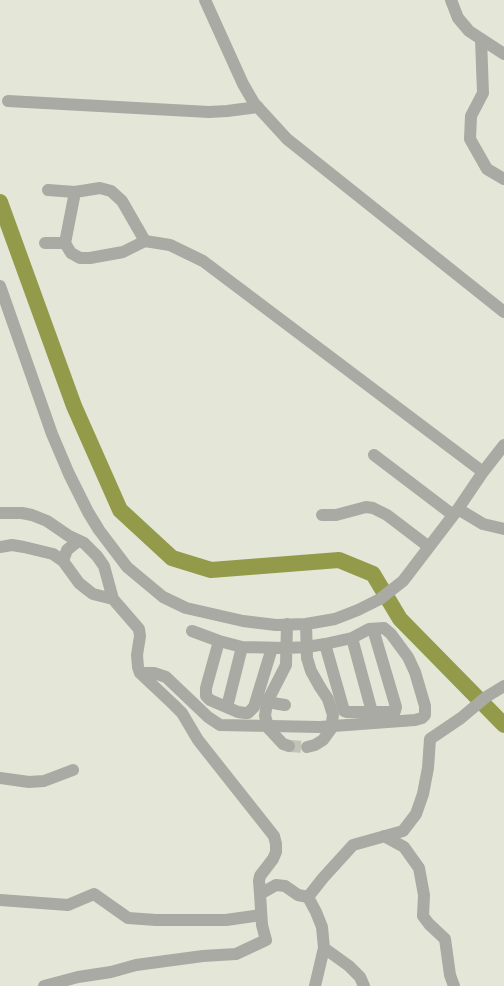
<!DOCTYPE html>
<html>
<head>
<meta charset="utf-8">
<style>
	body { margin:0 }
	canvas { display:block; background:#e4e6d8 }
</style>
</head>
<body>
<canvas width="504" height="986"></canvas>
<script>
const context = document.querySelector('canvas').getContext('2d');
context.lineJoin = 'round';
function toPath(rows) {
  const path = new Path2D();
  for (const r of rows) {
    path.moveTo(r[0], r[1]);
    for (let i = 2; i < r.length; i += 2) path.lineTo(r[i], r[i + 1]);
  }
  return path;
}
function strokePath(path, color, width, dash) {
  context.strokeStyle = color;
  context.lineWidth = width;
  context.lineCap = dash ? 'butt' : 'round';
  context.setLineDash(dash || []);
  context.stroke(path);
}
const river = toPath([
	[0,202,74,406,120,510,172,558,211,570,339,560,373,574,400,619,504,725]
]);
const minorTunnel = toPath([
	[289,746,307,747]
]);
const minor = toPath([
	[205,0,243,84,254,103,287,139,504,312],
	[451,0,458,18,469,31,504,54],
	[481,39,483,93,471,116,470,139,487,169,504,179],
	[8,101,209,112,227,111,258,107],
	[48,190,75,192,100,188,111,191,122,201,145,241],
	[75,192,65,243,71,253,80,258,90,258,123,252,145,241,170,245,203,261,483,472],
	[45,243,65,243],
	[0,286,52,434,69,474,88,512,99,530,127,567,163,597,186,608,243,621,276,625,306,624,335,619,358,610,380,599,403,581,458,509,483,472,504,445],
	[374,455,453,515],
	[458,509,483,524,504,529],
	[0,513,22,513,32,515,47,521,69,536,84,543,97,556,104,566,113,599,139,629,140,636,137,655,138,667,140,673,174,705,182,713,198,740,274,836,276,844,276,852,273,859,260,876,259,881,260,894,276,885,285,886,298,895,308,897,316,912,322,927,324,948,349,966,360,977,364,986],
	[322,515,336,515,366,507,373,508,387,515,429,547],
	[0,547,12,545,24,547,53,554,63,561,79,583,89,591,93,594,113,599],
	[63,561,67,550,78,541],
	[306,624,307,658,311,671,320,687],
	[352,638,372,712],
	[219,641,206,688,206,696,210,700,238,712,245,713,248,713,254,707,272,648],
	[325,644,344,711,347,712,391,712,395,711,396,707,373,629],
	[140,673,154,673,166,677,208,717,220,725,320,727,415,720,422,718,425,715,425,706,415,672,408,657,391,634,384,628,369,629,352,638,325,644,307,647,287,648,242,647,219,641,192,631],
	[285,705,267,702,286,665,287,624],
	[227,707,242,647],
	[0,778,29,782,44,781,73,770],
	[384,836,404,847,419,868,424,895,423,916,429,924,445,939,450,975,454,986],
	[308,897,323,878,353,845,403,831,416,814,423,794,428,768,430,739,461,718,486,697,504,686],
	[0,900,68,905,94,894,128,918,156,920,226,920,261,915],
	[44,986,78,977,111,972,136,965,203,956,236,954,266,940,262,925,260,894],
	[315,986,324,948]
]);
const minorBridge = toPath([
	[267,702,265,716,269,729,283,744,289,746],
	[307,747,315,745,323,740,331,729,333,715,328,699,320,687]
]);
strokePath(river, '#939b4a', 16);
strokePath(minorTunnel, '#c1c3b7', 12, [12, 6]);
strokePath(minor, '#a9aaa4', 12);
strokePath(minorBridge, '#a9aaa4', 12);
</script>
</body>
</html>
